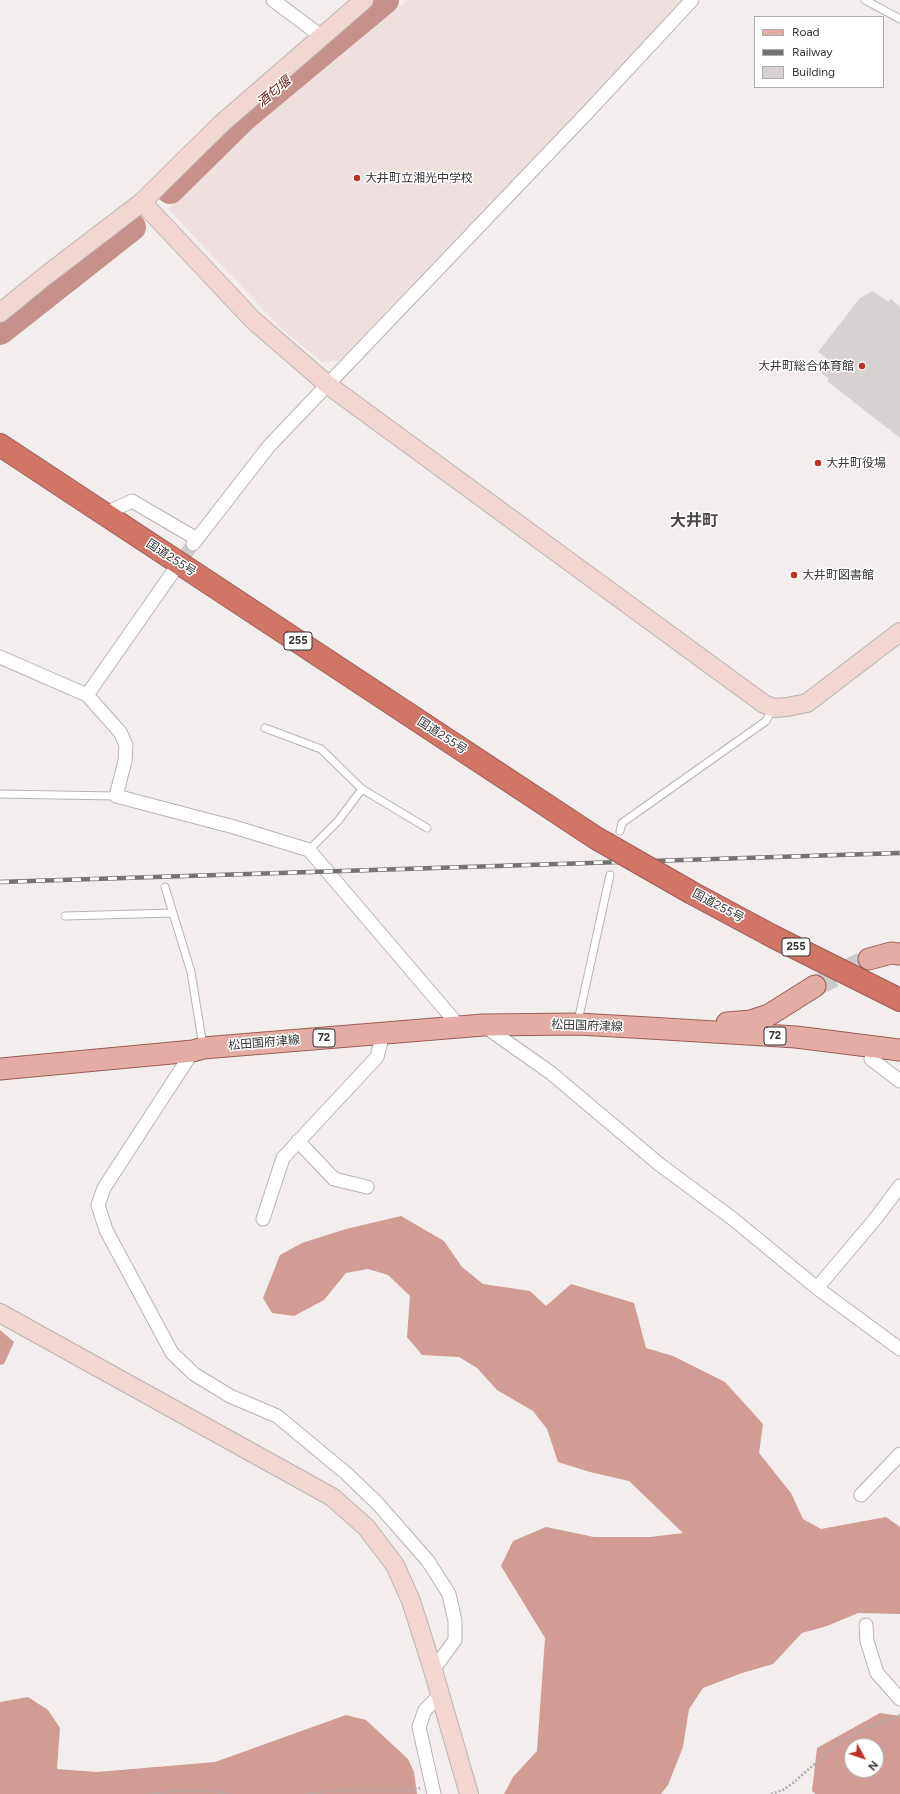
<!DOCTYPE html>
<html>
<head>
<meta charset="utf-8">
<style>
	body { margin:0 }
	#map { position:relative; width:900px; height:1794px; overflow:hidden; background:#f3eeed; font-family:Figtree,sans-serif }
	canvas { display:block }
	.legend { position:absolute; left:754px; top:16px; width:130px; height:72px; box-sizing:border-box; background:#fff; border:1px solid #aeadad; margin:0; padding:5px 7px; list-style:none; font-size:12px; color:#353333 }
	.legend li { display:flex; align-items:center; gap:8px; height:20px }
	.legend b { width:20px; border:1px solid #aeadad }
	.north { position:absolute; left:844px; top:1738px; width:40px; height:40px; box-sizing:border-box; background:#fff; border:1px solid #aeadad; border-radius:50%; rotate:130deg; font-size:11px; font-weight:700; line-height:16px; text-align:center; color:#353333 }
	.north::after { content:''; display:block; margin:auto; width:14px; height:18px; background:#bf3225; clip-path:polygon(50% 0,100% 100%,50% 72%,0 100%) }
</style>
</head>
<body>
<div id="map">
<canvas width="900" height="1794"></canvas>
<ul class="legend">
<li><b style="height:5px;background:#e3aca4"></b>Road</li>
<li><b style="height:5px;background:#757272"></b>Railway</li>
<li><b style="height:11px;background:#d7d2d1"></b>Building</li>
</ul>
<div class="north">N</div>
</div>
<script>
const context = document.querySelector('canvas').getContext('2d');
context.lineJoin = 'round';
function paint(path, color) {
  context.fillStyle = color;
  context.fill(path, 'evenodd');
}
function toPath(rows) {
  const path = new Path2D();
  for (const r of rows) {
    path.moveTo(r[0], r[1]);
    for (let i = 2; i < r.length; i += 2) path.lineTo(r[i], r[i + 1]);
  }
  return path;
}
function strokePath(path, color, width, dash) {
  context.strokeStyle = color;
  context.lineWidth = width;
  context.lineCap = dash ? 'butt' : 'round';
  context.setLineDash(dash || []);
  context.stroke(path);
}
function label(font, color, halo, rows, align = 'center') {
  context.font = font + ' Figtree,"Noto Sans JP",sans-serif';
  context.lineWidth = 3;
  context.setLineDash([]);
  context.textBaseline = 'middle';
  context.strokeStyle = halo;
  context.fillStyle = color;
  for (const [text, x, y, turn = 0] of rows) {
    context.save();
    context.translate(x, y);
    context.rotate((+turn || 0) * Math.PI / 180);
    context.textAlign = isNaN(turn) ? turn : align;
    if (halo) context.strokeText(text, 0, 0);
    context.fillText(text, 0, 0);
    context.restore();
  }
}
const built = toPath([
	[408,0,686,0,339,361,322,362,283,330,168,209,196,182,201,175,240,138,340,56,347,47]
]);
const forest = toPath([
	[401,1216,444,1241,462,1267,483,1284,530,1291,546,1306,571,1284,634,1303,646,1348,673,1356,725,1382,763,1424,759,1453,791,1493,803,1519,821,1529,886,1517,900,1527,900,1614,858,1613,827,1626,802,1633,773,1664,742,1673,703,1688,689,1709,683,1747,668,1785,661,1794,504,1794,513,1777,537,1751,545,1638,501,1566,513,1541,546,1527,594,1537,650,1537,683,1533,629,1481,590,1472,558,1462,547,1429,533,1411,497,1390,477,1368,459,1357,422,1355,407,1337,410,1296,388,1275,368,1269,346,1273,324,1300,294,1316,272,1313,263,1298,280,1255,302,1243,346,1229],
	[0,1330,14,1342,4,1364,0,1365],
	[28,1697,48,1710,60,1728,57,1769,97,1772,215,1762,346,1715,366,1720,408,1759,414,1772,417,1794,0,1794,0,1702],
	[880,1713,900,1716,900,1794,816,1794,812,1791,817,1748],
	[852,1746,876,1746,876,1770,852,1770]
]);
const river = toPath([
	[170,190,243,118,385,0],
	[0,331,132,227]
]);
const building = toPath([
	[873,291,888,302,891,299,900,307,900,438,827,381,829,379,820,372,829,360,818,352,860,298]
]);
const streetTunnel = toPath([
	[175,569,193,544]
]);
const primaryTunnel = toPath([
	[815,986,869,959]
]);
const path = toPath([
	[150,1794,174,1791,210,1791,230,1794],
	[307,1794,340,1790,408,1790,420,1788],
	[771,1794,783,1790,793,1783,837,1744,850,1735,900,1715]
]);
const lane = toPath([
	[865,0,900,19],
	[265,728,321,749,362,789,427,828],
	[0,794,116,796],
	[620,831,622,823,766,721,773,708],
	[309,850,338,821,362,789],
	[165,887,191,972,203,1046],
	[65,916,173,913],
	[578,1021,610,875]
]);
const street = toPath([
	[273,0,321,36],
	[104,514,132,501,197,539],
	[193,544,269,446,586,114,692,0],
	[0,657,87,695,173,572],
	[87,695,120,732,126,745,125,761,116,796,234,827,309,850,459,1026],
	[483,1025,551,1073,659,1164,733,1219,817,1288,900,1349],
	[193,1051,104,1188,98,1205,106,1230,172,1353,194,1374,230,1396,277,1416,347,1474,378,1504,428,1561,449,1594,455,1621,455,1640,433,1670],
	[871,1059,900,1081],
	[298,1141,334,1179,367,1187],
	[263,1219,283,1158,377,1057,383,1033],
	[817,1288,876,1218,900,1186],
	[861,1495,900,1454],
	[866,1625,867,1641,877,1673,900,1699],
	[434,1794,419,1727,425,1710,440,1695]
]);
const secondary = toPath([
	[142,202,253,320,328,385,764,704,774,708,787,707,807,703,900,632],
	[0,313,44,277,142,202,221,124,364,0],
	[0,1313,332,1497,366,1527,395,1565,411,1601,433,1670,469,1794]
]);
const primary = toPath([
	[869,959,891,953,900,954],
	[727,1023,751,1021,769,1015,815,986],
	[0,1069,193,1051,203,1048,483,1025,578,1024,649,1028,796,1037,900,1050]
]);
const highway = toPath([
	[0,445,596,838],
	[692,893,774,937,900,1000]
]);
const rail = toPath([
	[0,882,900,853]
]);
const highwayBridge = toPath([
	[596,838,692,893]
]);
const markers = [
	[357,178,4,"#bf3225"],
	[862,366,4,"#bf3225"],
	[818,463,4,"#bf3225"],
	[794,575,4,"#bf3225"]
];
const shields = [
	[298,641,28],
	[796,947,28],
	[775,1036,22],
	[324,1038,22]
];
const shieldNames = [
	["255",298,641],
	["255",796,947],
	["72",775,1036],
	["72",324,1038]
];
const poiNames = [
	["大井町立湘光中学校",365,178],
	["大井町総合体育館",854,366,"right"],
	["大井町役場",826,463],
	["大井町図書館",802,575]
];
const streetNames = [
	["国道255号",171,558,33],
	["国道255号",442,736,33],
	["国道255号",718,906,28],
	["松田国府津線",587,1026,2],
	["松田国府津線",264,1043,-5]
];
const waterNames = [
	["酒匂堰",274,92,-40]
];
const districtNames = [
	["大井町",694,521]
];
paint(built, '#eee0de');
paint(forest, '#d19c93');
strokePath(river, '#c69188', 28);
paint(building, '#d7d2d1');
strokePath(streetTunnel, '#cdc9c8', 13, [13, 6]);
strokePath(primaryTunnel, '#cdc9c8', 21, [21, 10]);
strokePath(lane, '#b9b4b3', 9);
strokePath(street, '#b9b4b3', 15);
strokePath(secondary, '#b9b4b3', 20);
strokePath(primary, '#9a5e55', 23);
strokePath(highway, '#9a5e55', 24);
strokePath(path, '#b0acab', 2.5, [2, 2]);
strokePath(lane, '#fff', 7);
strokePath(street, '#fff', 13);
strokePath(secondary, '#f1d6d1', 18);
strokePath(primary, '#e3aca4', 21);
strokePath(highway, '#d17567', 22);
strokePath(rail, '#757272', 4.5);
strokePath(rail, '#fff', 3, [9]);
strokePath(highwayBridge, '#9a5e55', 24, []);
strokePath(highwayBridge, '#d17567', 22);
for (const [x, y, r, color] of markers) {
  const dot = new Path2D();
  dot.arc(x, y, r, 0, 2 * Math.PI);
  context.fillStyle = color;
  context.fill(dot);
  strokePath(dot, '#fff', 1.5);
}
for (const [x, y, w] of shields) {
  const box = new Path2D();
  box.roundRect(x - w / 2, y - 9, w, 18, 3);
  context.fillStyle = '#fff';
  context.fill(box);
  strokePath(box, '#353333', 1);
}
label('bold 11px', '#353333', null, shieldNames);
label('12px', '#353333', '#fff', poiNames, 'left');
label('12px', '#353333', '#fff', streetNames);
label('italic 13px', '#64231b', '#fff', waterNames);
label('bold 16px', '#4d4948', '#fff', districtNames);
</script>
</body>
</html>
